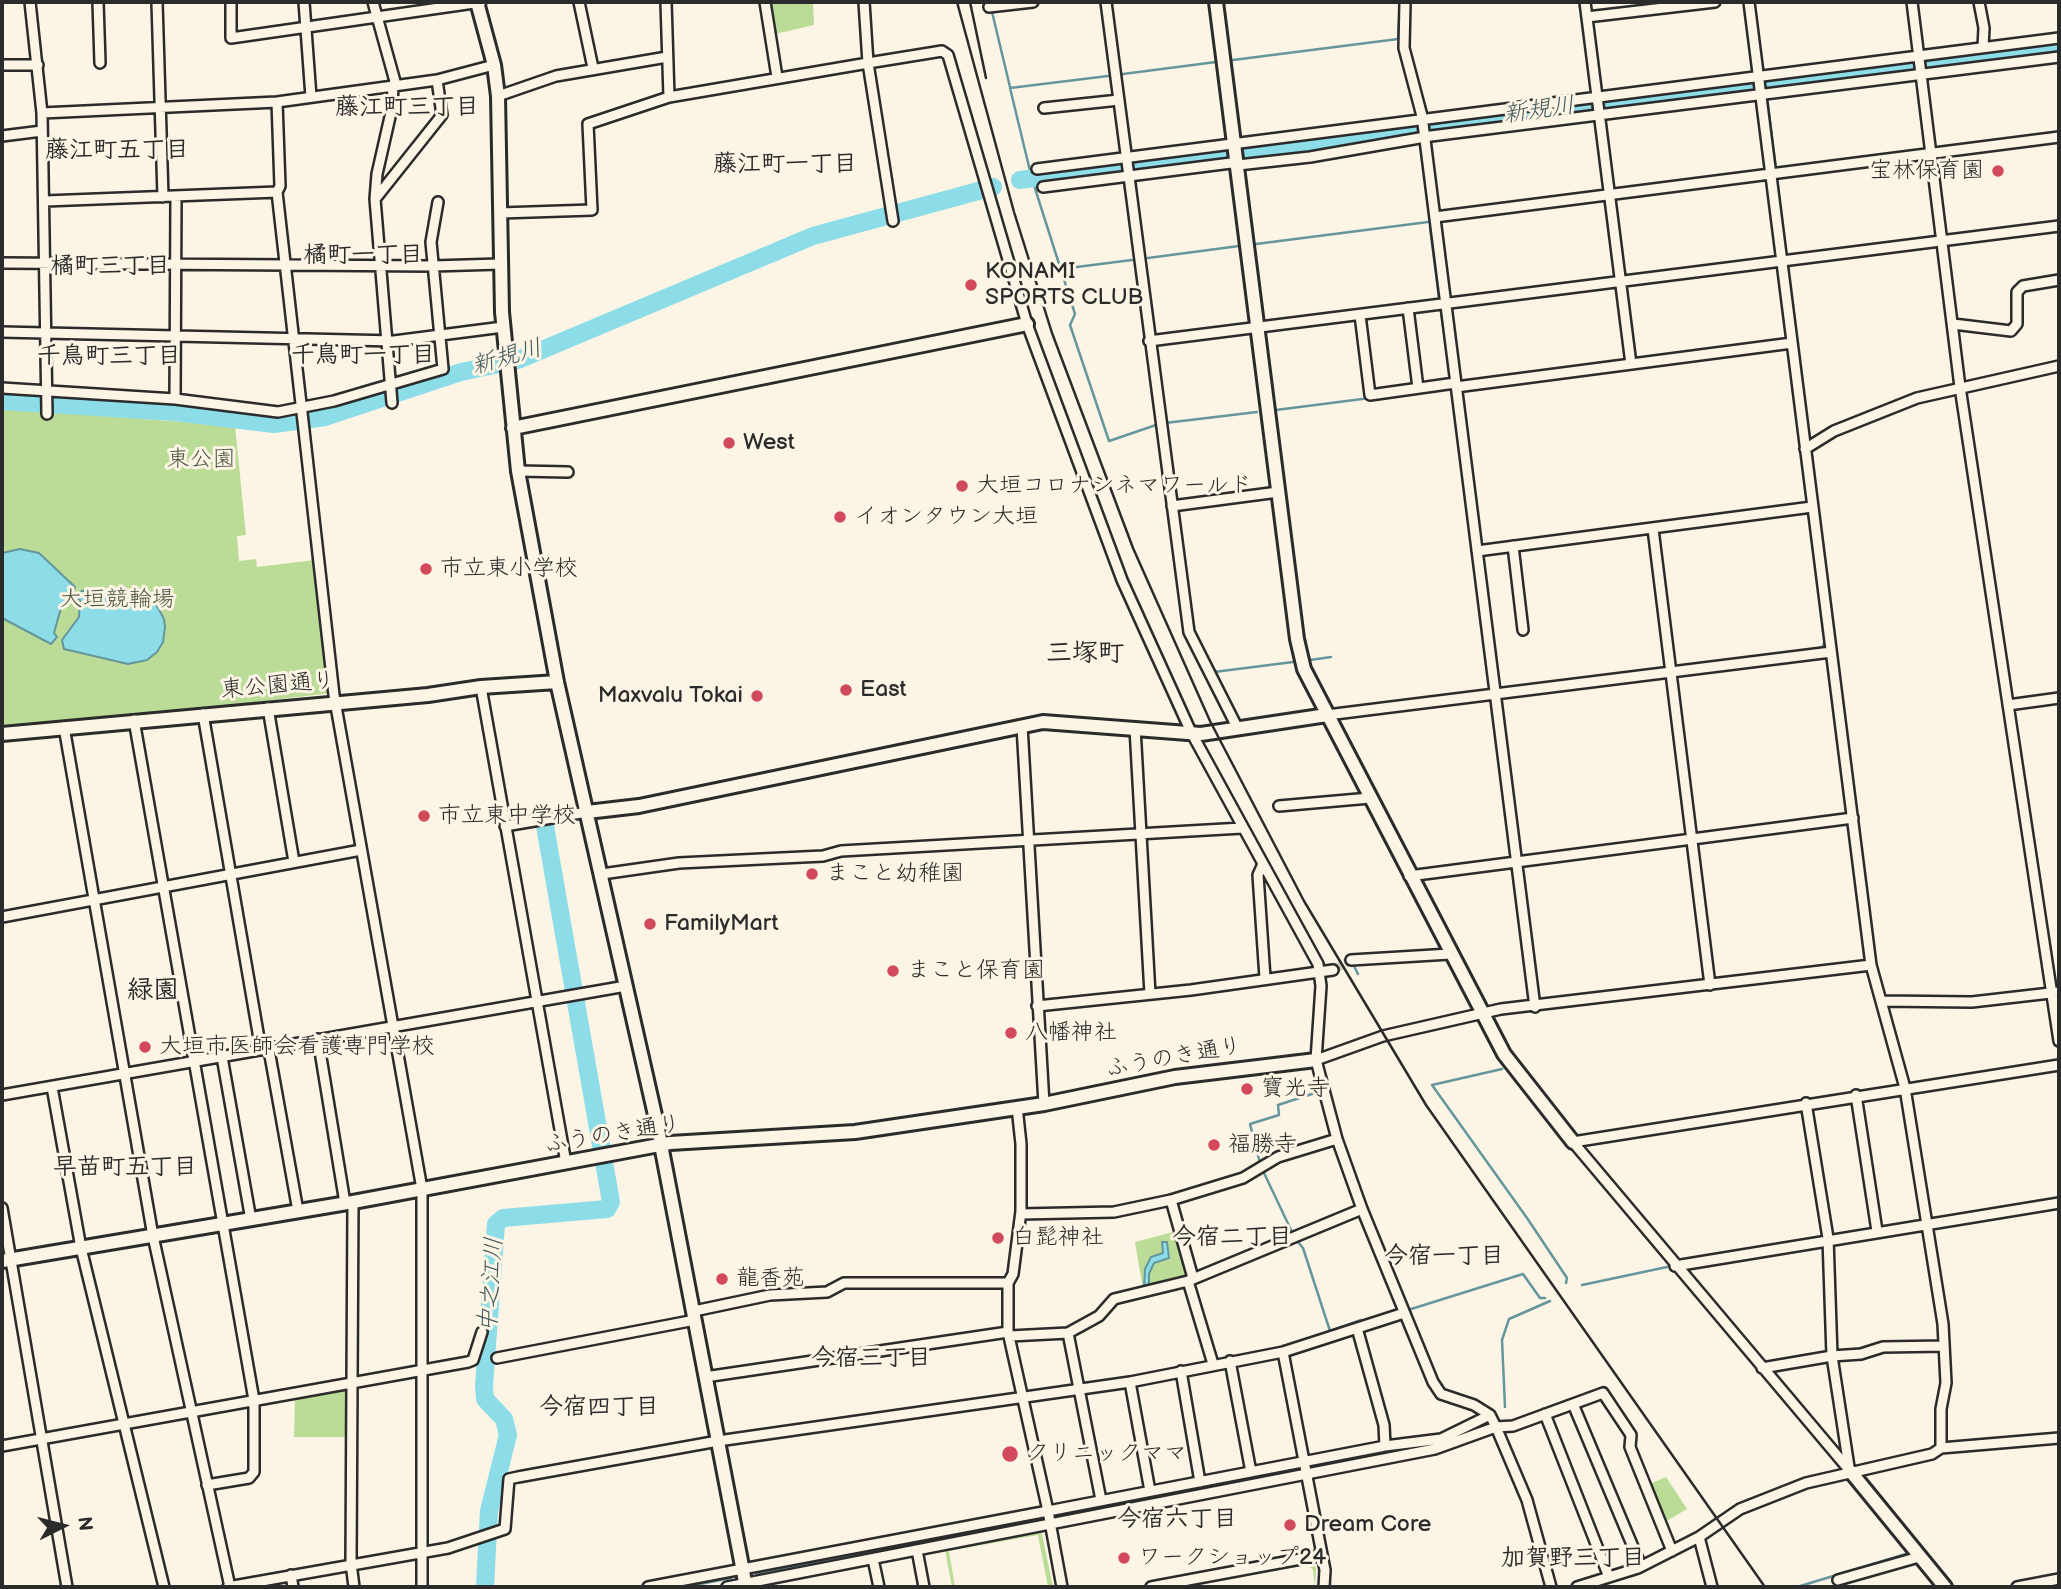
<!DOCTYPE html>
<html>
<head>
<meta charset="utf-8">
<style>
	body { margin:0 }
	#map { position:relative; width:2061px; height:1589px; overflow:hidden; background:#fcf5e5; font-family:"Balsamiq Sans",sans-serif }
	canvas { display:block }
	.frame { position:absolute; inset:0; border:4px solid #2b2b2b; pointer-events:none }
	.north { position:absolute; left:28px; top:1491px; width:70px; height:70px; -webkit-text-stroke:5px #fcf5e5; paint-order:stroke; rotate:84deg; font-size:19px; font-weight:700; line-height:28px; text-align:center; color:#2b2b2b }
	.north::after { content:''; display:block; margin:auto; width:24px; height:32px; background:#2b2b2b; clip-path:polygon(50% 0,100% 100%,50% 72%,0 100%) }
</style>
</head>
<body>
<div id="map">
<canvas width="2061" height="1589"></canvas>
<div class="frame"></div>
<div class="north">N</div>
</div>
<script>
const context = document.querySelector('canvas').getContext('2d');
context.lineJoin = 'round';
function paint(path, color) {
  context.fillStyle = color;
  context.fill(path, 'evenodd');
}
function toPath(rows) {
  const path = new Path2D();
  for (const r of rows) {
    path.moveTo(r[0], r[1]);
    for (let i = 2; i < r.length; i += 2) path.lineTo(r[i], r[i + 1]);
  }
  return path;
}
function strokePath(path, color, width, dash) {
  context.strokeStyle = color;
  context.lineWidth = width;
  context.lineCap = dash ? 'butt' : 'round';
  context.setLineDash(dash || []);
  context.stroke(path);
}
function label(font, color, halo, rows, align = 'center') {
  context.font = font + ' "Balsamiq Sans","Klee One",sans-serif';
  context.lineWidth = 6;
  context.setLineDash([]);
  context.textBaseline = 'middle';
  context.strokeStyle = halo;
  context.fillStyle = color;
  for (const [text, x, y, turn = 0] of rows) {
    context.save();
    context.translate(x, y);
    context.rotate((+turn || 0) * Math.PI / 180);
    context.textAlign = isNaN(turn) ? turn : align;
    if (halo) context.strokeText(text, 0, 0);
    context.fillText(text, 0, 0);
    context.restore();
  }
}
const green = toPath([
	[769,2,813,2,814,25,775,34],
	[2,408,235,426,246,535,237,536,239,561,256,559,257,567,315,560,331,693,117,719,2,729],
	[1177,1231,1189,1276,1154,1289,1143,1289,1135,1242],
	[346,1390,345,1437,294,1437,295,1397],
	[1666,1477,1687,1509,1663,1523,1648,1485],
	[1039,1531,1042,1534,1053,1587,1048,1587,1038,1535,949,1551,955,1587,952,1587,945,1550],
	[1312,1562,1316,1568,1315,1587,1313,1570,1308,1565,1180,1587]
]);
const water = toPath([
	[20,549,39,553,75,587,69,604,61,608,54,633,57,637,51,644,2,618,2,553,20,549],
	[91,588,103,593,133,590,156,604,164,619,165,627,163,642,157,652,147,660,128,664,64,649,62,640,79,617,80,600,77,598,80,592,91,588],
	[1162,1242,1167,1242,1169,1258,1154,1263,1149,1274,1149,1286,1144,1288,1145,1269,1151,1257,1163,1253,1162,1242]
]);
const stream = toPath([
	[992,12,1010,87],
	[1233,60,1398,39,1400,2],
	[1123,74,1216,62],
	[1108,76,1010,88,1032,179,1075,314,1070,325,1109,441,1156,425],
	[1767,97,1776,170],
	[1777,178,1785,252],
	[1430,227,1439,298],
	[1256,244,1428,222],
	[1148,258,1239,246],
	[1061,269,1132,260],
	[1791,300,1796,335],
	[1441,311,1450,374],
	[1798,350,1808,430],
	[1452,391,1461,462],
	[1276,410,1370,398],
	[1165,423,1257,412],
	[1809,512,1825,641,1823,646,1816,650],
	[1310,660,1331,657],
	[1214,672,1293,662],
	[1353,964,1358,974],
	[1502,1069,1432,1085,1527,1218,1567,1278,1566,1283],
	[1260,1163,1250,1124,1279,1115,1278,1105,1318,1092],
	[1264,1173,1292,1232],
	[1298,1242,1303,1248,1330,1331,1361,1320],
	[1582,1285,1667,1267],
	[1408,1310,1523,1274,1540,1298,1545,1298],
	[1364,1332,1366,1346],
	[1505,1407,1502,1340,1509,1319,1550,1301],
	[1388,1427,1391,1442],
	[1470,1432,1486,1424],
	[1401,1451,1438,1444],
	[1313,1467,1393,1452],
	[1207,1487,1294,1471],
	[1054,1516,1197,1489],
	[910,1544,1039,1520],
	[756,1574,899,1546],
	[685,1587,731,1578],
	[1797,1587,1909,1553]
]);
const river = toPath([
	[1020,180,1676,93,1699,94,2059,48],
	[2,401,175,412,274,424,325,417,461,372,518,360,813,236,993,187],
	[485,1587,489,1511,508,1435,504,1419,485,1399,484,1386,496,1224,503,1218,607,1209,611,1202,545,826]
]);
const streetTunnel = toPath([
	[1333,970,1351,960]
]);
const street = toPath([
	[30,2,42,113,47,414],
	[98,2,100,63],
	[157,2,163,197],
	[231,2,231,38,481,2],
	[304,2,311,97],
	[373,2,396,85],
	[579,2,593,68],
	[666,2,669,97],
	[765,2,777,77],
	[864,2,868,63,942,51,948,55,1027,324,1122,580,1191,732,1318,964,1321,986,1316,1060,1337,1139,1362,1209,1433,1382,1441,1394,1474,1405,1490,1415,1496,1427,1527,1500,1551,1587],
	[1106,2,1189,632,1238,729],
	[1405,2,1404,48,1422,116,1535,1007],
	[1585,2,1631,364],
	[1749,2,1871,965,1905,1088,1943,1324,1946,1383,1941,1409,1941,1448],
	[1912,2,1960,387,2059,1041],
	[1979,2,1984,28,1983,47],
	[989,7,1033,2],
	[1587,17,1715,2],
	[2,65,38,65],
	[498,96,556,76,667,57],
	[277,102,280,186,277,192,334,695,422,1189,422,1587],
	[1044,108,1119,100],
	[42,113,277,102,437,80,494,65],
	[2,136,42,131],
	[1037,169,2059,38],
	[1043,187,1231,163,1238,165,1310,157,1431,136,2059,57],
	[376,198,442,115,437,80],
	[45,201,277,192],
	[500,213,592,210,588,124,669,97,868,63,893,221],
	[1435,217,2059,137],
	[2,263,433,266,500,264],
	[1408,308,1418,388],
	[1360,315,1370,395,1455,383],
	[1953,324,2011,331,2017,324,2017,292,2023,286,2059,280],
	[2,332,394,341,503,327],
	[1149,341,2059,226],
	[1456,387,1792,343],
	[2,388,175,399,278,412,334,401,443,369,431,242,438,202],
	[175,399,176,196],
	[392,403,375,199,377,174,392,108,393,85],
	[1805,449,1834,431,1917,398,2059,366],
	[518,471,568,472],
	[1172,506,1278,492],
	[1653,529,1710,985],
	[1513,546,1523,630],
	[1477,551,1812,507],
	[481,687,566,1163],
	[2008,705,2059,698],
	[268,708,294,862],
	[203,714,261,1050],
	[1327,715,1831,652],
	[134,720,254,1400,254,1472,249,1478,207,1485],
	[1022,726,1044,1104],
	[64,727,153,1236,230,1587],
	[1135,728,1150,994],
	[1279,806,1370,798],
	[505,826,587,812],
	[1262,866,1258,875,1265,978],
	[602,874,679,863,823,856,841,851,1242,828],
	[1409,876,1853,818],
	[2,917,361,850],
	[1351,960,1450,954],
	[1881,1001,1972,1002,2059,992],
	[1037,1006,1191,990,1333,970],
	[318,1039,345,1203],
	[269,1050,298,1211],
	[222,1057,251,1220],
	[1316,1060,1383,1036,1501,1009,1871,965],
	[52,1087,81,1248,164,1587],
	[2,1095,626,986],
	[1856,1095,1877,1231],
	[1806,1103,1828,1238,1832,1356,1849,1467],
	[353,1202,351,1563,354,1587],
	[2,1208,67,1587],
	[1021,1214,1114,1212,1171,1200],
	[1675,1266,2059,1203],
	[1193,1278,1171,1200,1243,1178,1278,1157,1337,1139],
	[1188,1281,1213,1364],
	[1008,1283,1013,1274,1021,1211,1021,1144,1017,1107],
	[1357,1328,1384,1425,1385,1446],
	[1068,1333,1101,1500],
	[1010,1336,1068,1333,1099,1316,1114,1299,1188,1281,1362,1209],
	[1283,1352,1325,1570,1324,1587],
	[497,1358,695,1320],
	[1230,1361,1251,1472],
	[1762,1368,1832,1356,1861,1354,1883,1347,1944,1346],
	[1181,1371,1200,1482],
	[705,1377,1008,1332],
	[1130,1382,1150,1491],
	[1573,1404,1641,1566],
	[1545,1414,1609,1577],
	[2,1446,468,1362,473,1360,482,1332],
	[1851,1472,1573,1142,2059,1065],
	[1699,1537,1712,1587],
	[917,1550,924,1587],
	[873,1559,879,1587],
	[291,1575,293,1587],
	[1838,1580,1919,1557],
	[228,1587,448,1548,505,1529,509,1479,518,1477,718,1441,1130,1382,1283,1352,1404,1313],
	[648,1587,1048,1511,1008,1332,1008,1283,844,1283,827,1292,770,1295,694,1311],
	[727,1587,1435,1449,1496,1427,1513,1426,1603,1393,1631,1435,1630,1447,1672,1551],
	[1062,1587,1048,1511,1385,1446,1441,1439,1490,1415],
	[1151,1587,1322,1555],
	[1577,1587,1638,1568,1699,1537,1740,1509,1806,1483,1932,1454,1941,1448,2059,1438],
	[2017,1587,2059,1579]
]);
const secondary = toPath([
	[477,2,494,65,498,96,502,312,518,471,557,682,657,1124,746,1587],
	[1216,2,1297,639,1304,669,1504,1054,1573,1142],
	[513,428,1027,324],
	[2,734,428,695,481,687,557,682],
	[587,812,639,806,1043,722,1201,734,1327,715],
	[2,1261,353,1202,670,1143,855,1132,1044,1104,1175,1077,1316,1060],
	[1851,1472,1945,1587]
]);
const rail = toPath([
	[957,2,1014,212,1052,333,1133,548,1210,721,1304,901,1426,1105,1765,1587],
	[970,2,986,78]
]);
const markers = [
	[1998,171,7,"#d1495b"],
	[971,285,7,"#d1495b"],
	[729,443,7,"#d1495b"],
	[962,486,7,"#d1495b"],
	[840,517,7,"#d1495b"],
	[426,569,7,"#d1495b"],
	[846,690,7,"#d1495b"],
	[757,696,7,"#d1495b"],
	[424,816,7,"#d1495b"],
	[812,874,7,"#d1495b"],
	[650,924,7,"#d1495b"],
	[893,971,7,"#d1495b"],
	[1011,1033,7,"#d1495b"],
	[145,1047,7,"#d1495b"],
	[1247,1089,7,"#d1495b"],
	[1214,1145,7,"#d1495b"],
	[998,1238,7,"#d1495b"],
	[722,1279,7,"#d1495b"],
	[1010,1454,9,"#d1495b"],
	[1290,1525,7,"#d1495b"],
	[1124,1558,7,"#d1495b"]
];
const poiNames = [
	["宝林保育園",1984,171,"right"],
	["KONAMI",985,272],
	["SPORTS CLUB",985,298],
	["West",743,443],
	["大垣コロナシネマワールド",976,486],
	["イオンタウン大垣",854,517],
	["市立東小学校",440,569],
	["East",860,690],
	["Maxvalu Tokai",743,696,"right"],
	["市立東中学校",438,816],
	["まこと幼稚園",826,874],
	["FamilyMart",664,924],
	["まこと保育園",907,971],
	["八幡神社",1025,1033],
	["大垣市医師会看護専門学校",159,1047],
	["寶光寺",1261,1089],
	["福勝寺",1228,1145],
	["白髭神社",1012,1238],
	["龍香苑",736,1279],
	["クリニックママ",1026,1454],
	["Dream Core",1304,1525],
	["ワークショップ24",1138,1558]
];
const parkNames = [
	["東公園",201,460],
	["大垣競輪場",117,600]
];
const streetNames = [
	["東公園通り",278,686,-5],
	["ふうのき通り",1174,1058,-10],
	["ふうのき通り",613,1135,-9]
];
const neighbourhoodNames = [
	["藤江町三丁目",407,108],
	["藤江町五丁目",117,151],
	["藤江町一丁目",785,165],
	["橘町一丁目",363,256],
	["橘町三丁目",110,267],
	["千鳥町一丁目",363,356],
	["千鳥町三丁目",109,357],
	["早苗町五丁目",125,1168],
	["今宿二丁目",1232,1238],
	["今宿一丁目",1444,1257],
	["今宿三丁目",871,1359],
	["今宿四丁目",599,1408],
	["今宿六丁目",1177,1520],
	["加賀野三丁目",1573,1559]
];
const waterNames = [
	["新規川",1539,111,-8],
	["新規川",507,358,-16],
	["中之江川",492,1285,-86]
];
const quarterNames = [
	["三塚町",1085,654],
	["緑園",153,991]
];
paint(green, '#bbdc96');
paint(water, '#8cdde7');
strokePath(water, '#65969c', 2);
strokePath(stream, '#65969c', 2.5);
strokePath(river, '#8cdde7', 18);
strokePath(streetTunnel, '#d2cdc0', 9, [9, 4.5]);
strokePath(street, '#2b2b2b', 14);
strokePath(secondary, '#2b2b2b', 18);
strokePath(street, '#fcf5e5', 9);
strokePath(secondary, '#fcf5e5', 12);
strokePath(rail, '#2b2b2b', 2.5);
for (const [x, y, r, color] of markers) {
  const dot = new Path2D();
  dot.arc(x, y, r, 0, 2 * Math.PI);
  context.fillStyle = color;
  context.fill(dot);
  strokePath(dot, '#fcf5e5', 2.5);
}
label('23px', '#2b2b2b', '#fcf5e5', poiNames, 'left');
label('23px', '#4f5746', '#fcf5e5', parkNames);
label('23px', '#2b2b2b', '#fcf5e5', streetNames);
label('bold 24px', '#2b2b2b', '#fcf5e5', neighbourhoodNames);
label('italic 24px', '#43585a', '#fcf5e5', waterNames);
label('bold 26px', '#2b2b2b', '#fcf5e5', quarterNames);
</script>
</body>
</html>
